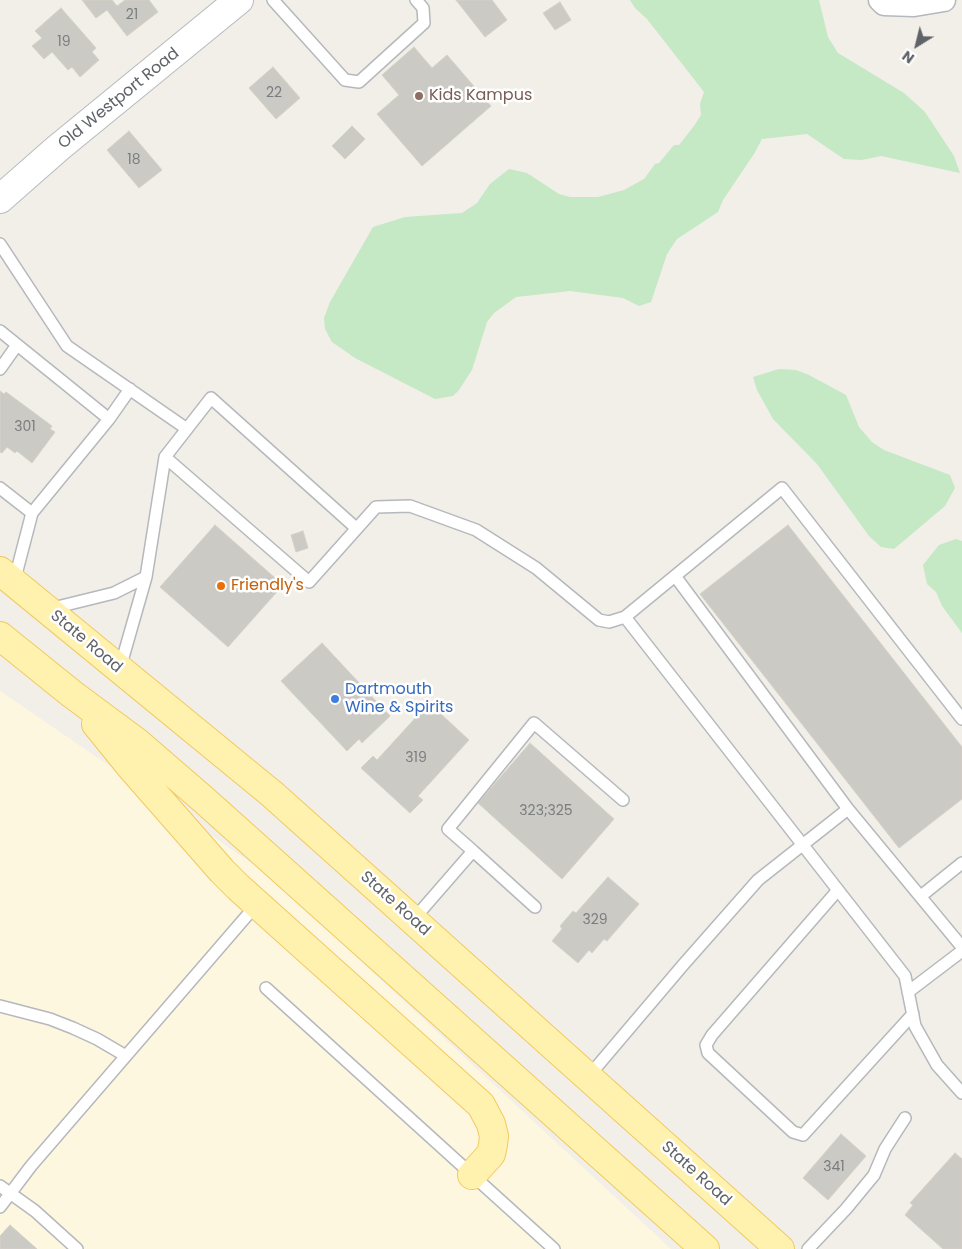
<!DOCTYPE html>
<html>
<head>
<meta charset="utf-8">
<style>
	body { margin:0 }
	#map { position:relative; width:962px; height:1249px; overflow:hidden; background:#f1efe8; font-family:Poppins,sans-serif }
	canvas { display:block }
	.north { position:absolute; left:892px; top:20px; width:50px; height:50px; -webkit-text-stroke:4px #fff; paint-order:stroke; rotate:216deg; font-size:14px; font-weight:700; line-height:20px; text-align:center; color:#5f6368 }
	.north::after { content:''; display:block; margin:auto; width:18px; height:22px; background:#5f6368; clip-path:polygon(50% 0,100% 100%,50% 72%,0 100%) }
</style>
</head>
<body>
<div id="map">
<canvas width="962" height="1249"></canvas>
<div class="north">N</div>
</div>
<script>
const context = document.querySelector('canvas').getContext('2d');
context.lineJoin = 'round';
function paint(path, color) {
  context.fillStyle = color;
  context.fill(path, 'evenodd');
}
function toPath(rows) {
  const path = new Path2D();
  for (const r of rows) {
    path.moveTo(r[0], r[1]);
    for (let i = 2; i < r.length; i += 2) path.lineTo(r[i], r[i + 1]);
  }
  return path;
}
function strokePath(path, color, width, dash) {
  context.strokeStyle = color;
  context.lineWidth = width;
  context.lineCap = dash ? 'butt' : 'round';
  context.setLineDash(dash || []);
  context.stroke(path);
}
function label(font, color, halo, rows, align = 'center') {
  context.font = font + ' Poppins,sans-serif';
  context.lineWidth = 5;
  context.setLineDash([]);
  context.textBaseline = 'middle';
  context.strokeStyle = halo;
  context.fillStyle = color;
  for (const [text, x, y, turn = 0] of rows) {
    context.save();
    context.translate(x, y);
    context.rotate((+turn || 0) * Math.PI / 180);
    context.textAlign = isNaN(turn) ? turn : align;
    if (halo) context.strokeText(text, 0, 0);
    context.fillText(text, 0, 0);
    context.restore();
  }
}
const commercial = toPath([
	[0,691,266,873,671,1249,0,1249]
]);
const green = toPath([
	[630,0,819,0,828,37,838,53,904,93,925,112,954,156,960,173,881,156,862,160,844,159,807,134,762,139,754,154,723,200,718,212,677,239,667,254,651,302,639,306,623,298,570,291,516,297,494,313,487,322,472,370,459,390,453,396,435,399,355,358,332,342,325,329,324,318,330,302,373,227,405,217,462,213,477,203,490,184,509,169,527,173,559,194,570,197,598,197,624,190,644,179,655,164,659,163,674,145,679,145,694,126,701,115,700,104,704,92,647,19,635,8],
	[779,369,796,370,809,375,846,395,859,427,872,442,884,450,950,475,955,488,945,506,894,549,881,547,869,536,817,464,773,419,757,390,753,377],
	[956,539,962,541,962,633,942,606,936,592,927,584,923,565,939,545]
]);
const building = toPath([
	[82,0,112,0,117,6,125,0,149,0,158,12,127,36,107,10,96,18,82,0],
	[456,0,492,0,507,20,485,37,456,0],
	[560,2,571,20,555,30,543,13,560,2],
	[61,8,96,48,92,52,99,60,80,77,72,67,68,70,52,52,44,59,32,46,42,38,35,31,61,8],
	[414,47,432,68,447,55,491,106,422,166,377,114,399,95,382,75,414,47],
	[273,67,300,98,276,119,249,88,273,67],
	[352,126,365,139,345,159,332,146,352,126],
	[129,131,162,170,139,188,107,150,129,131],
	[0,391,4,394,6,392,52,426,50,429,55,432,32,463,17,451,15,453,7,447,2,453,0,452,0,391],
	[215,525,283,585,228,647,160,587,215,525],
	[788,525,962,747,962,799,899,848,700,594,788,525],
	[303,531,308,548,296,552,291,535,303,531],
	[322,643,390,716,362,743,359,739,347,751,281,681,322,643],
	[429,703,469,740,418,796,423,800,410,813,361,768,373,756,377,760,429,703],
	[530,743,614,819,562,879,478,803,530,743],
	[608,877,639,904,607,941,604,939,592,953,589,950,578,963,552,941,562,929,560,926,573,911,576,913,608,877],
	[841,1134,866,1156,828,1200,803,1178,841,1134],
	[955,1153,962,1159,962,1249,943,1249,905,1215,913,1205,910,1203,955,1153],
	[10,1225,37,1249,0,1249,0,1236,10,1225]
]);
const service = toPath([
	[273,0,345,80,359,82,424,23,423,8,416,0],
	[0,244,67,346,187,429],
	[0,331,109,419],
	[0,369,17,345],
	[165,457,309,582,376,507,410,506,476,530,536,568,599,620,609,622,625,617],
	[0,488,32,513,109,419,130,389],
	[675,576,848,809,962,947],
	[14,582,32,513],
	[49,609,114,593,146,577],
	[120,668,146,577,165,457,211,398,356,528],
	[962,719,782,488,625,617,905,976,915,1026,937,1065,962,1093],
	[473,851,448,829,534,723,623,800],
	[838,890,712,1035,706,1045,708,1053,793,1132,803,1135,913,1014],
	[921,896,962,863],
	[413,920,473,851,535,907],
	[266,988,554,1249],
	[908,992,962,951],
	[0,1006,50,1019,73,1028,97,1039,126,1056],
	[588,1077,683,965,758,880,848,809],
	[0,1186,35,1211,77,1249],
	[0,1207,31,1166,257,904],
	[808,1249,846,1209,874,1175,885,1149,905,1118]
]);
const minor = toPath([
	[880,0,884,4,914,5,944,0]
]);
const secondary = toPath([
	[0,199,58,148,239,0]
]);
const primary = toPath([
	[0,571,272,794,780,1249],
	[0,636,72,694,138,743,204,800,705,1249],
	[96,724,130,766,222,871,238,887,481,1105,491,1124,494,1136,493,1145,491,1154,472,1175]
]);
const markers = [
	[419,96,5,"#8d6e63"],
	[221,586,5,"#e8710a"],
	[335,699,5,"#3f7fe0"]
];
const numberNames = [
	["21",132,15],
	["19",64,42],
	["22",274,93],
	["18",134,160],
	["301",25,427],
	["319",416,758],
	["323;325",546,811],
	["329",595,920],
	["341",834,1167]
];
const educationNames = [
	["Kids Kampus",429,96]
];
const streetNames = [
	["Old Westport Road",119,99,-39],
	["State Road",86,642,40],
	["State Road",395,904,42],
	["State Road",696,1174,42]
];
const foodNames = [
	["Friendly's",231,586]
];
const shopNames = [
	["Dartmouth",345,690],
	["Wine & Spirits",345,708]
];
paint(commercial, '#fef7e0');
paint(green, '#c5e8c5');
paint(building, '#cccac5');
strokePath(building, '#d6d1c6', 1);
strokePath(service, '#b5b8bc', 14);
strokePath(minor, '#b5b8bc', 25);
strokePath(secondary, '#b6babf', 30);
strokePath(primary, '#f2c960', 30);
strokePath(service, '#fff', 11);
strokePath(minor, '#fff', 22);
strokePath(secondary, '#fff', 28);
strokePath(primary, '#fff2af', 28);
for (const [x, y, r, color] of markers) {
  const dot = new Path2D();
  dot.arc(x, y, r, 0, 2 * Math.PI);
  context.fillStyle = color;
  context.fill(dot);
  strokePath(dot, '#fff', 2);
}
label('14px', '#7a7d7f', null, numberNames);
label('16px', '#785e54', '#fff', educationNames, 'left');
label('16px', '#5f6368', '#fff', streetNames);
label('16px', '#c56008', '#fff', foodNames, 'left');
label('16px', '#366cbe', '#fff', shopNames, 'left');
</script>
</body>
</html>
